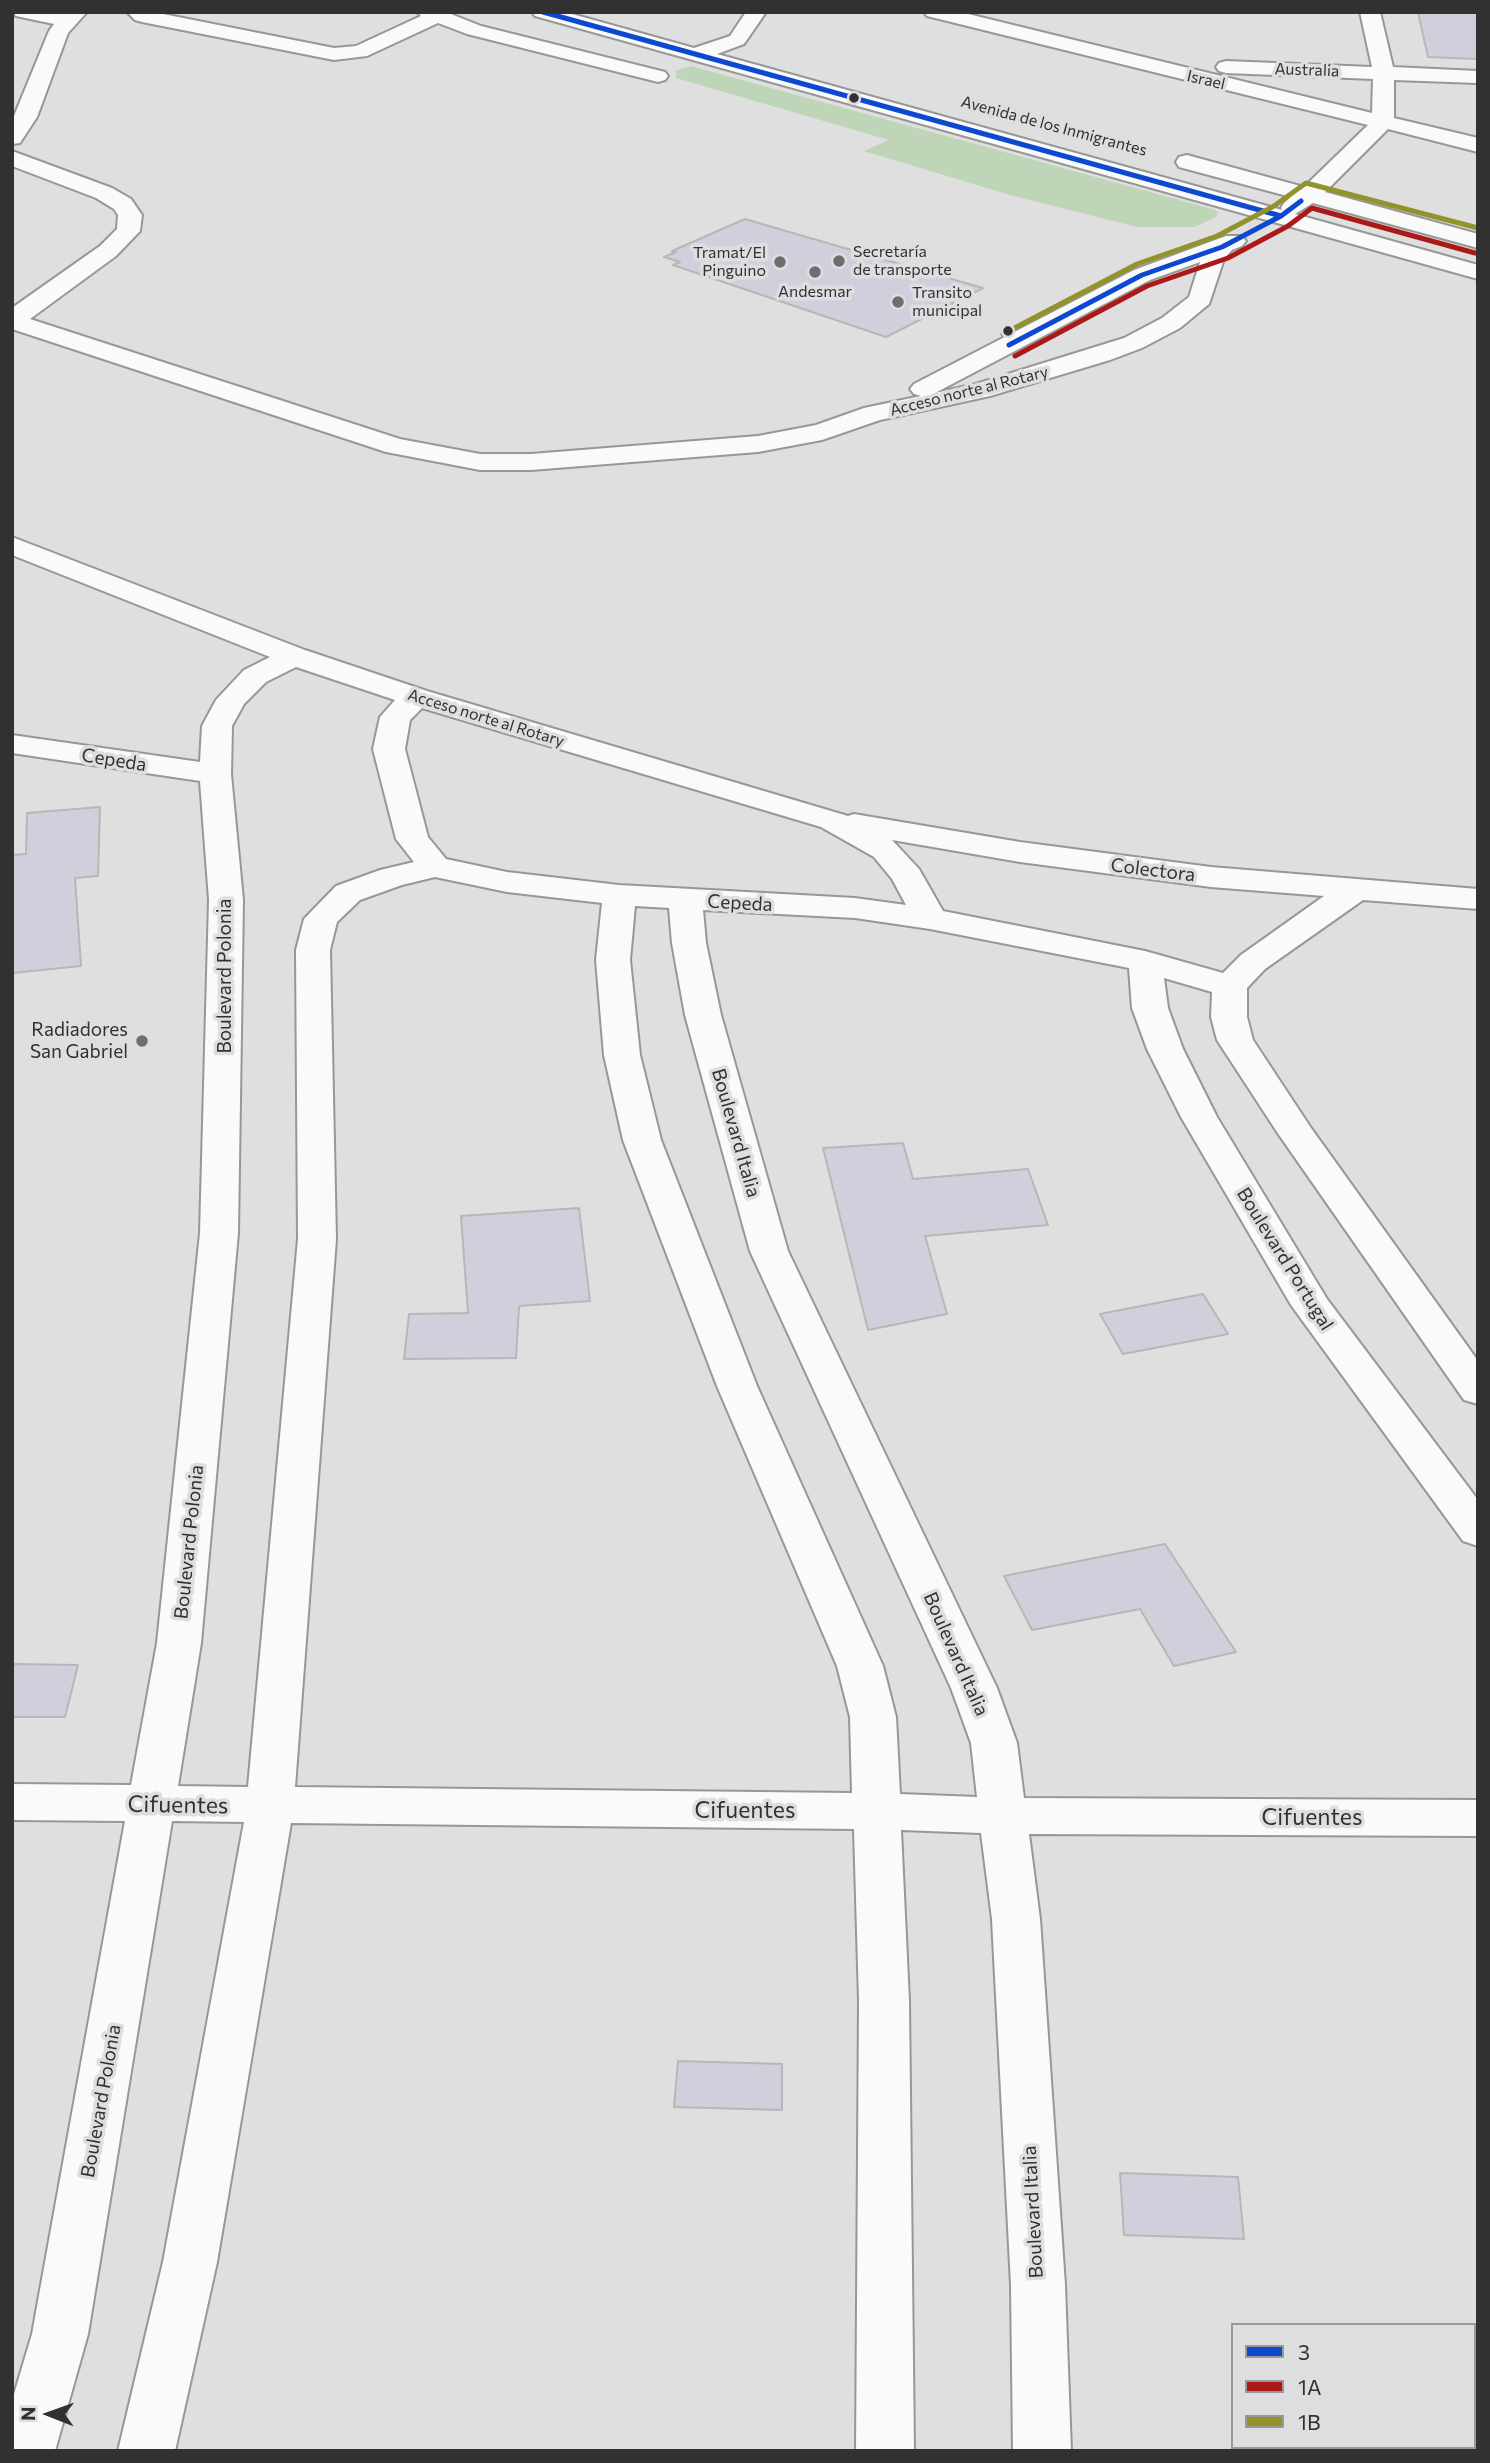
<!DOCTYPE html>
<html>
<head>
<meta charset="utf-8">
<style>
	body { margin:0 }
	#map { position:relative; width:1490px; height:2463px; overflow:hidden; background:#dfdfdf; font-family:Commissioner,sans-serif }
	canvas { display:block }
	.frame { position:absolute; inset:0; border:14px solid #313132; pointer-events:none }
	.legend { position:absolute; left:1231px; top:2323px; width:245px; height:126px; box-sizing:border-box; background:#dedee0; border:2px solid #99999a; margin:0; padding:9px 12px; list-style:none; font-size:21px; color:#313132 }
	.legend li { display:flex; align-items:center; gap:14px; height:35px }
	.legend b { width:35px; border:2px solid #99999a }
	.north { position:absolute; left:14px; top:2379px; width:70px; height:70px; -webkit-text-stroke:5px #dedee0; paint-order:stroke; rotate:271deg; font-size:19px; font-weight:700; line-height:28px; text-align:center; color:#313132 }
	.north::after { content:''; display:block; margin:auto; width:24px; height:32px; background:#313132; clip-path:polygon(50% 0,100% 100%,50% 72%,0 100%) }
</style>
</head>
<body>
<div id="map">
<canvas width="1490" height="2463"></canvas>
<div class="frame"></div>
<ul class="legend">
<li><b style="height:9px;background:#0d49d0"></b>3</li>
<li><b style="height:9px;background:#ac1919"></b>1A</li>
<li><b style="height:9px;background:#93932e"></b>1B</li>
</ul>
<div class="north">N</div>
</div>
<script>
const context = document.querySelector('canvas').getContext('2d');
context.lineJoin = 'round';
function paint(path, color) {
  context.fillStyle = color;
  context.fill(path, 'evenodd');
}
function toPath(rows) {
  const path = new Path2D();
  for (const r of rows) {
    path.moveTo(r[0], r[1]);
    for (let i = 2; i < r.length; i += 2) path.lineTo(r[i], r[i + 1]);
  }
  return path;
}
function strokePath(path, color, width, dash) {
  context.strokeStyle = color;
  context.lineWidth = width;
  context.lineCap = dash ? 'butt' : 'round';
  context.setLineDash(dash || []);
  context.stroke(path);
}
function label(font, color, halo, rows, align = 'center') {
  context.font = font + ' Commissioner,sans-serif';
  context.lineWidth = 7;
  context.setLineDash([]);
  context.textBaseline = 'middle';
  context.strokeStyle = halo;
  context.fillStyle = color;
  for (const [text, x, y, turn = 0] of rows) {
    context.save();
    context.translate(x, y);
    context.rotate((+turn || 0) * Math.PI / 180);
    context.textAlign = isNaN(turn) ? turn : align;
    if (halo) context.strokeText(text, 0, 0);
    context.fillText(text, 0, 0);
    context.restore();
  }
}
const green = toPath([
	[691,66,1212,209,1218,212,1216,217,1194,227,1137,227,1010,195,864,151,889,140,676,78,676,71]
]);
const building = toPath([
	[1418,12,1478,12,1478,59,1428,57,1418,12],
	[745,219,810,238,983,288,886,337,673,265,680,262,664,257,676,252,672,251,745,219],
	[100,807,98,876,75,878,81,966,12,973,12,855,26,854,27,813,100,807],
	[903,1143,913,1179,1028,1169,1048,1225,925,1236,947,1314,868,1330,823,1148,903,1143],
	[579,1208,590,1301,519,1306,516,1358,404,1359,409,1314,468,1313,461,1216,579,1208],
	[1203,1294,1228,1334,1123,1354,1100,1314,1203,1294],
	[1165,1544,1236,1652,1174,1666,1140,1609,1032,1630,1004,1576,1165,1544],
	[12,1664,78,1665,65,1717,12,1717,12,1664],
	[678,2061,782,2064,782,2110,674,2107,678,2061],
	[1120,2173,1238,2177,1244,2239,1124,2235,1120,2173]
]);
const minor = toPath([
	[13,12,87,12,68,33,37,117,20,143,12,144,12,121,49,31,54,24,16,16,13,12],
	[127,12,153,12,334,48,356,46,421,16,417,12,446,12,481,26,665,72,668,76,665,80,658,82,467,34,438,23,367,56,334,60,142,22,135,20,127,12],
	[532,12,565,12,694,48,730,36,746,12,766,12,744,44,717,54,1282,210,1281,208,1284,203,1291,197,1179,167,1176,162,1179,157,1187,155,1304,187,1368,125,927,16,924,12,960,12,1372,113,1373,79,1226,73,1219,71,1216,67,1219,63,1226,61,1372,67,1360,12,1380,12,1393,67,1478,71,1478,83,1394,80,1394,118,1478,138,1478,152,1388,129,1325,192,1478,234,1478,248,1313,203,1295,214,1478,265,1478,279,535,16,532,12],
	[12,151,112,188,131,199,142,215,140,231,116,256,30,319,400,439,480,454,531,454,758,436,816,425,864,408,921,396,914,394,910,389,914,384,1134,270,1226,236,1242,236,1246,241,1242,246,1232,250,1224,259,1209,304,1180,328,1142,348,1110,360,990,396,880,420,822,440,758,452,531,470,480,470,386,452,12,329,12,308,100,246,117,229,118,215,114,209,96,198,12,166,12,151],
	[1200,262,1189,297,1162,318,1124,338,976,384,935,393,1150,280,1200,262],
	[12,537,305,650,427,691,848,816,854,814,1020,842,1211,867,1478,889,1478,909,1363,900,1265,969,1247,988,1247,1017,1253,1040,1311,1128,1478,1361,1478,1404,1464,1400,1277,1132,1217,1040,1211,1017,1212,992,1164,978,1168,1008,1183,1049,1217,1117,1327,1299,1478,1500,1478,1546,1463,1541,1291,1305,1181,1117,1147,1049,1132,1008,1129,968,930,929,855,918,703,910,706,943,721,1015,788,1251,997,1688,1017,1743,1024,1798,1478,1800,1478,1836,1029,1834,1040,1919,1065,2285,1071,2451,1013,2451,1011,2285,992,1919,981,1833,901,1830,909,2001,914,2451,856,2451,859,2001,854,1829,291,1823,217,2262,175,2451,118,2451,163,2262,244,1822,172,1821,88,2334,55,2451,12,2451,12,2401,32,2334,125,1821,12,1820,12,1784,131,1785,157,1643,200,1233,209,900,200,781,12,753,12,735,200,762,202,726,216,700,244,670,270,657,12,555,12,537],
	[296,667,395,700,380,717,373,749,396,839,414,862,380,870,336,886,304,919,296,950,298,1239,248,1787,178,1786,201,1643,238,1233,243,900,231,774,232,726,244,704,266,682,296,667],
	[422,708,821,827,874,857,892,879,906,905,855,898,619,885,507,872,446,859,428,837,405,749,410,720,422,708],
	[892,840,1020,862,1211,887,1324,896,1241,955,1223,973,1145,951,943,911,919,869,892,840],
	[435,877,507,892,602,903,596,960,604,1055,623,1140,717,1386,837,1666,850,1717,852,1793,295,1787,336,1239,330,950,337,922,360,900,402,885,435,877],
	[635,906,669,908,672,943,685,1015,750,1251,951,1688,971,1743,977,1797,900,1794,896,1717,883,1666,757,1386,661,1140,640,1055,630,960,635,906]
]);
const bus1 = toPath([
	[543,12,1281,216],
	[1009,345,1142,275,1222,247,1281,216,1301,201]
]);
const bus2 = toPath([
	[1015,356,1147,286,1228,258,1288,226,1312,208,1475,253]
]);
const bus3 = toPath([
	[1003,334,1137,264,1217,236,1274,206,1306,183,1478,228]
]);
const markers = [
	[854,98,6,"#313132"],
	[839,261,7,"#6e6e6f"],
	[780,262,7,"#6e6e6f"],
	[815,272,7,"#6e6e6f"],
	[898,302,7,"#6e6e6f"],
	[1008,331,6,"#313132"],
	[142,1041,7,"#6e6e6f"]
];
const farStreetnames = [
	["Australia",1307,70,2],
	["Israel",1206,80,13],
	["Avenida de los Inmigrantes",1054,126,15],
	["Acceso norte al Rotary",969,391,-14],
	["Acceso norte al Rotary",486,718,17]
];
const farPoinames = [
	["Secretaría",853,252],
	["de transporte",853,270],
	["Tramat/El",766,253,"right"],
	["Pinguino",766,271,"right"],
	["Andesmar",815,292,"center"],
	["Transito",912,293],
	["municipal",912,311]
];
const streetNames = [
	["Cepeda",114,760,9],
	["Colectora",1153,870,7],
	["Cepeda",740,903,3],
	["Boulevard Polonia",225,976,-90],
	["Boulevard Italia",736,1133,74],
	["Boulevard Portugal",1285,1259,58],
	["Boulevard Polonia",189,1542,-84],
	["Boulevard Italia",956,1654,66],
	["Boulevard Polonia",101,2101,-80],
	["Boulevard Italia",1033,2212,-93]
];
const poiNames = [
	["Radiadores",128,1030],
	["San Gabriel",128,1052]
];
const nearStreetnames = [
	["Cifuentes",178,1805,1],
	["Cifuentes",745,1810],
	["Cifuentes",1312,1817]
];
paint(green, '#bed5b7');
paint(building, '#d0d0dc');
strokePath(building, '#b7b7b7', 2);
strokePath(minor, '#979797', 4);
paint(minor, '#fafafa');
strokePath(bus1, '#0d49d0', 5);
strokePath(bus2, '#ac1919', 5);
strokePath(bus3, '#93932e', 5);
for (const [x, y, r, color] of markers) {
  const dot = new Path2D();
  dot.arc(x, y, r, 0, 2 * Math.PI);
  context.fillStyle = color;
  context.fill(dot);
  strokePath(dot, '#dedee0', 2.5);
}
label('16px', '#313132', '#dedee0', farStreetnames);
label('16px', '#313132', '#dedee0', farPoinames, 'left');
label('19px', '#313132', '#dedee0', streetNames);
label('19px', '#313132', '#dedee0', poiNames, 'right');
label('23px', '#313132', '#dedee0', nearStreetnames);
</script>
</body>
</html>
